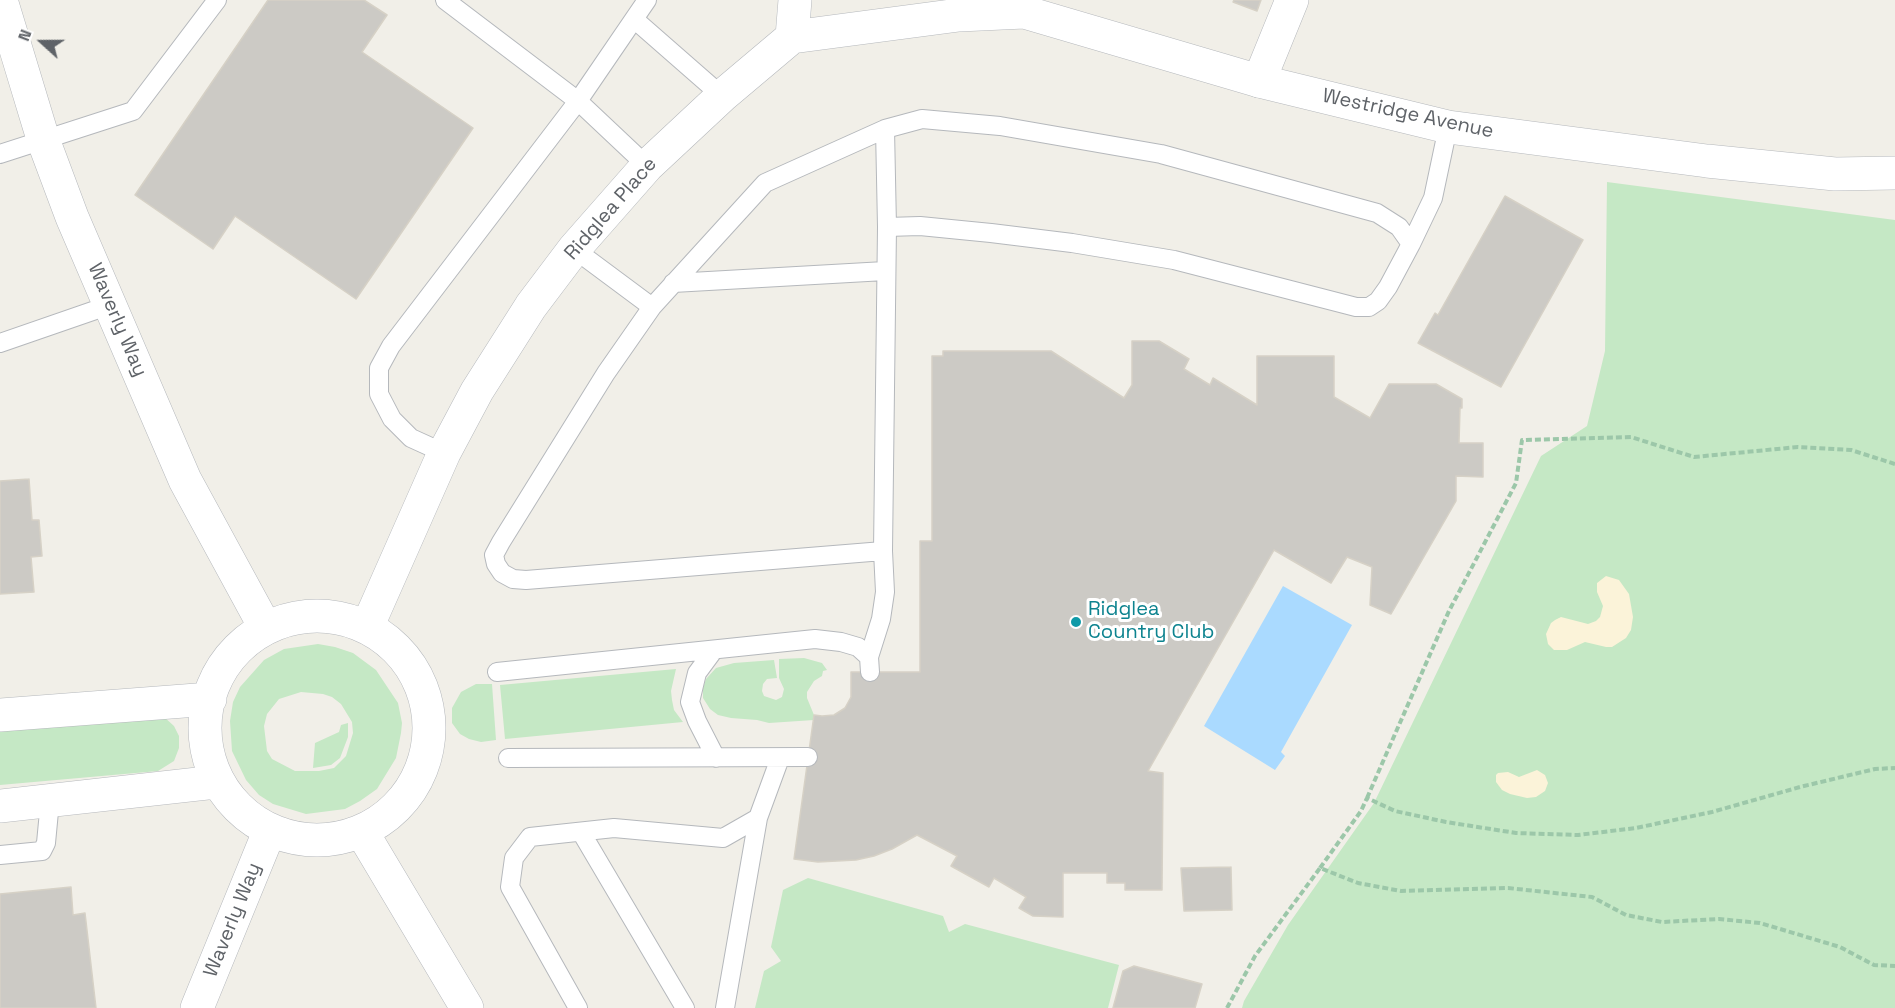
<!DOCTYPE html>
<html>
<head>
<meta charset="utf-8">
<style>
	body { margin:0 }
	#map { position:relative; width:1895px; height:1008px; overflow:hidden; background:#f1efe8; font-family:"Space Grotesk",sans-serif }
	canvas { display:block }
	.north { position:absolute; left:12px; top:12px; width:60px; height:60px; -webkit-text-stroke:4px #fff; paint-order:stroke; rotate:291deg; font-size:16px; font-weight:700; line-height:24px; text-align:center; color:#5f6368 }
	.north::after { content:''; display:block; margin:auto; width:21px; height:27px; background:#5f6368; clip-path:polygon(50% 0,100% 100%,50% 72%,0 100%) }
</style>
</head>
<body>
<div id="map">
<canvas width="1895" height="1008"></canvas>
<div class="north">N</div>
</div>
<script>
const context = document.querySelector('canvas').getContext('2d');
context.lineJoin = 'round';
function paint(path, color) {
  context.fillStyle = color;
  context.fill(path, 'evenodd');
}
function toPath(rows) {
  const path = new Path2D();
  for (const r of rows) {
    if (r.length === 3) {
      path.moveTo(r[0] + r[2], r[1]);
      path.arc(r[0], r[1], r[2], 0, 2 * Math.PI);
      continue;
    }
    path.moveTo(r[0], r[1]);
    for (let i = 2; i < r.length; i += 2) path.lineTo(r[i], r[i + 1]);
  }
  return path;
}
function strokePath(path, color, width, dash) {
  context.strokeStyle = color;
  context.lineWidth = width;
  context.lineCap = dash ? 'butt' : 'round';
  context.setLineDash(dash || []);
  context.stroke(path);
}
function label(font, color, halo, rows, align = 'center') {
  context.font = font + ' "Space Grotesk",sans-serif';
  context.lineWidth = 6;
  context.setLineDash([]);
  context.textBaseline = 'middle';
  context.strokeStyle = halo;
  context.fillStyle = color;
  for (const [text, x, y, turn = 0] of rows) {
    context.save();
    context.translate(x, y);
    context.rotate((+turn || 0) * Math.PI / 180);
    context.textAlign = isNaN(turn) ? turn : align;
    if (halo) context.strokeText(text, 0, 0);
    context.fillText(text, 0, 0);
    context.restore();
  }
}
const green = toPath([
	[1607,182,1895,220,1895,1008,1242,1008,1244,1001,1288,925,1374,803,1541,456,1587,426,1605,351],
	[318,644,335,647,353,653,376,670,398,703,402,723,401,733,396,758,377,789,360,801,345,809,306,814,273,804,259,795,246,780,232,751,230,721,233,702,240,687,264,660,284,649],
	[301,692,323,694,332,697,341,704,352,722,353,733,346,756,334,768,319,771,295,771,272,759,267,751,264,726,267,714,279,699],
	[804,658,822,663,827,670,823,671,822,676,814,681,807,692,807,698,814,715,814,720,769,723,757,720,731,718,718,715,710,709,703,698,703,688,706,679,716,668,734,663,774,660,777,678,767,679,763,684,762,691,764,696,776,700,782,697,784,689,779,678,779,659],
	[676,669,671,691,672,700,674,710,683,722,505,739,500,685],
	[476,684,492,684,496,740,481,742,469,739,460,734,452,723,452,708,461,692],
	[163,716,174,726,179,736,179,748,174,761,158,771,0,785,0,730],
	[348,723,348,737,340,758,331,765,313,768,315,743,339,732,341,725],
	[808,878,943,916,949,932,965,924,1119,965,1108,1008,755,1008,764,971,781,961,771,947,783,890]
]);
const sand = toPath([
	[1606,576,1619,580,1629,594,1633,617,1631,630,1626,638,1612,647,1606,647,1585,642,1567,650,1554,650,1548,644,1546,634,1551,623,1555,620,1561,617,1588,624,1596,621,1600,617,1603,606,1597,592,1597,583],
	[1537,770,1545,775,1548,783,1545,791,1536,797,1527,798,1510,794,1502,790,1496,782,1496,775,1498,773,1508,772,1519,777]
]);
const water = toPath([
	[1283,586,1352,625,1281,752,1285,756,1275,770,1204,726]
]);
const building = toPath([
	[268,0,364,0,387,15,362,52,473,128,356,299,235,216,213,249,135,195,268,0],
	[1234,0,1261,0,1257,11,1233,2,1234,0],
	[1505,196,1583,240,1501,387,1418,343,1435,313,1438,315,1505,196],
	[1132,341,1159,341,1189,359,1184,369,1210,385,1213,378,1257,405,1257,356,1334,356,1334,397,1370,418,1389,384,1436,384,1462,399,1462,408,1460,408,1459,443,1483,443,1483,477,1456,476,1456,501,1391,614,1370,605,1372,567,1347,557,1331,583,1274,550,1148,771,1163,773,1162,890,1125,890,1125,883,1107,883,1107,873,1063,873,1063,917,1033,916,1019,908,1026,897,994,878,989,887,951,866,957,856,917,835,892,849,874,856,856,860,818,862,794,859,814,715,822,716,834,715,845,708,851,697,851,672,920,672,920,541,932,541,932,356,943,356,943,351,1051,351,1124,398,1132,385,1132,341],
	[29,479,32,520,39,520,42,556,31,557,34,592,0,594,0,481,29,479],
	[1231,867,1232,910,1184,911,1181,868,1231,867],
	[71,887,73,915,85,913,96,1008,0,1008,0,894,71,887],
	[1134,966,1202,984,1195,1008,1113,1008,1123,971,1134,966]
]);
const path = toPath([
	[1367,798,1449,611,1516,483,1522,440,1631,437,1694,457,1798,447,1851,450,1895,464],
	[1320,868,1361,811,1367,798,1395,811,1446,822,1516,833,1578,835,1636,828,1712,812,1800,787,1875,769,1895,768],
	[1227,1008,1255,956,1320,868,1358,883,1401,891,1508,888,1592,897,1626,915,1662,922,1719,919,1760,923,1840,947,1874,965,1895,966]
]);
const service = toPath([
	[647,0,578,101,647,166],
	[634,19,722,96],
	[885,129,887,227],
	[0,154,133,111,217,0],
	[1411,244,1433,198,1448,127],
	[574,249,652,307],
	[673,283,885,271],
	[0,343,110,305],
	[444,453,411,438,392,419,379,394,379,368,391,346,578,101,445,0],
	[714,650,697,673,690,702,697,721,716,758],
	[869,657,881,619,885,592,883,551,526,580,513,579,502,573,496,564,494,555,501,542,606,373,652,307,765,183,885,129,922,119,1000,126,1161,154,1377,213,1399,227,1411,244,1388,287,1378,301,1369,307,1356,307,1174,260,1072,243,991,233,920,226,887,227,883,551],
	[497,672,815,639,841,642,858,647,869,657,870,672],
	[508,758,808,757],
	[581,832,685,1008],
	[0,855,42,851,46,843,50,801],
	[578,1008,510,887,514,858,530,837,614,828,723,838,758,818,780,758],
	[725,1008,758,818]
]);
const minor = toPath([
	[1,0,44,142,72,217,185,480,265,627],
	[1259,81,1292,0],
	[362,832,467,1008],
	[197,1008,269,832]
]);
const tertiary = toPath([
	[1006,1,1024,12,1259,81,1448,127,1707,161,1835,174,1895,173],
	[792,37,795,0],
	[317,728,112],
	[368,625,444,453,477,391,531,306,574,249,647,166,722,96,792,37,959,15,1024,12],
	[0,715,210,699],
	[0,806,216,782]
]);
const markers = [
	[1076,622,6,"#0f9aa8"]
];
const streetNames = [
	["Westridge Avenue",1408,114,12],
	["Ridglea Place",611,209,-49],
	["Waverly Way",117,320,67],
	["Waverly Way",233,920,-68]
];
const cultureNames = [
	["Ridglea",1088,610],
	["Country Club",1088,633]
];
paint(green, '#c5e8c5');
paint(sand, '#fbf3d9');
paint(water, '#aadaff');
paint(building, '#cccac5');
strokePath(building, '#d6d1c6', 1.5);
strokePath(service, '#b5b8bc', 20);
strokePath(minor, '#b5b8bc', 34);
strokePath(tertiary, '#b5b8bc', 34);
strokePath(path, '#9cc7a9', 4, [6, 3]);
strokePath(service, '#fff', 18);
strokePath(minor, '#fff', 33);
strokePath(tertiary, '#fff', 33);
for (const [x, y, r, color] of markers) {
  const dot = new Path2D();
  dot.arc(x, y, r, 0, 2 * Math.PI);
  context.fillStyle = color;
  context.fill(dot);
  strokePath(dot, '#fff', 2);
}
label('20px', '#5f6368', '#fff', streetNames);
label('20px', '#0d838f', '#fff', cultureNames, 'left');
</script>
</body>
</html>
